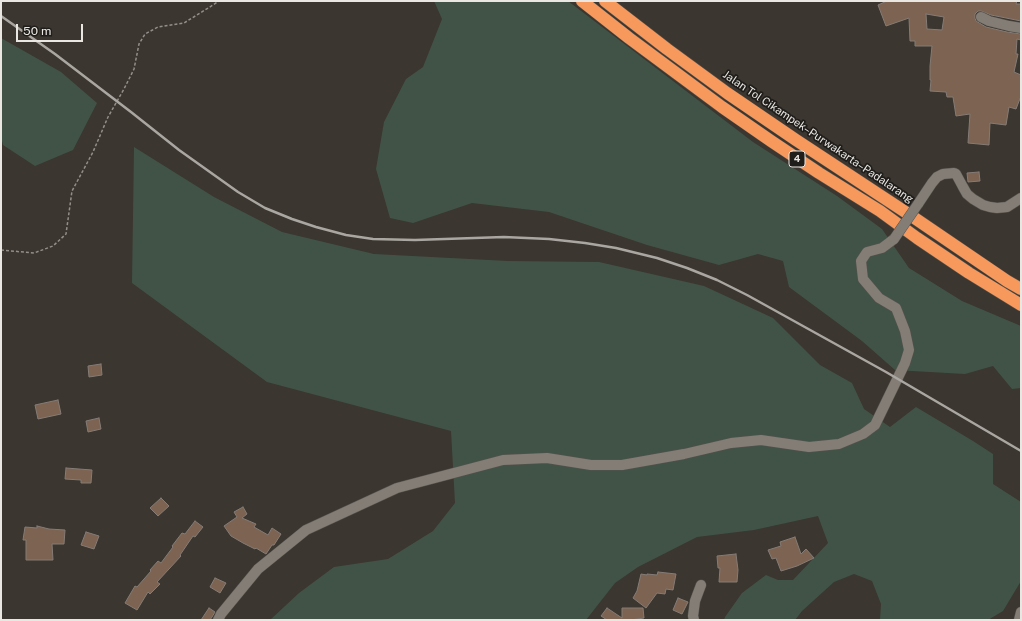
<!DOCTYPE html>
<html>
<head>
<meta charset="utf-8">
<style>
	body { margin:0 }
	#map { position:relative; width:1022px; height:621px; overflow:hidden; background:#3b362f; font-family:"Public Sans",sans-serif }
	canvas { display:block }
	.frame { position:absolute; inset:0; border:2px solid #eae7e3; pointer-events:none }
	.scale { position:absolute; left:16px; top:24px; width:67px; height:18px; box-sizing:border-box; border:2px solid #eae7e3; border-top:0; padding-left:5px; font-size:12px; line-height:14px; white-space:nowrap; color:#eae7e3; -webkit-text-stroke:3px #201e1b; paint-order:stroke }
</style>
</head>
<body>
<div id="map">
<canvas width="1022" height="621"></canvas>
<div class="frame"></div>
<div class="scale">50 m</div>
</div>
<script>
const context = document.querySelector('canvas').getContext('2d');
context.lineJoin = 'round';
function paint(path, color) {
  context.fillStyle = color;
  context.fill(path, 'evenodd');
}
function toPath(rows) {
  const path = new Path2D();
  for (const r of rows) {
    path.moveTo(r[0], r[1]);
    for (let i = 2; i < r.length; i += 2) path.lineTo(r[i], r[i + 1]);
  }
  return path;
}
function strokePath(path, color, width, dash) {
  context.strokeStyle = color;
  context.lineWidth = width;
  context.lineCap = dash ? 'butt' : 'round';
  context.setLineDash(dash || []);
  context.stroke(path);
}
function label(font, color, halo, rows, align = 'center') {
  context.font = font + ' "Public Sans",sans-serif';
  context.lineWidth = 3.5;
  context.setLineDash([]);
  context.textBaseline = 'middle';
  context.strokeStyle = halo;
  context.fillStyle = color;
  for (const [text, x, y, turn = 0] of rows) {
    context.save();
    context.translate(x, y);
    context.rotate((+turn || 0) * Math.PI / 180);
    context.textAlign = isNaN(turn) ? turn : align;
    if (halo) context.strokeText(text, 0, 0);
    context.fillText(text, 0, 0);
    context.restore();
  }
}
const green = toPath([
	[434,1,568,1,753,142,837,196,882,229,909,268,962,301,1021,326,1021,388,1012,389,993,366,965,374,895,370,862,341,789,287,783,261,758,254,719,265,647,245,549,212,472,203,413,223,390,218,376,169,384,122,406,79,423,67,442,19],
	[1,38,61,72,97,103,73,150,35,166,3,145,1,137],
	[134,147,214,197,282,232,374,254,508,261,599,262,704,286,773,318,820,365,852,383,864,409,890,427,916,407,973,441,993,454,993,484,1021,502,1021,581,1003,611,988,620,880,620,881,604,872,581,854,574,834,582,802,611,795,620,724,620,725,617,742,593,766,575,778,580,793,580,828,543,818,516,754,530,697,537,638,567,615,583,586,620,270,620,299,593,334,567,388,559,433,531,455,503,451,431,267,382,132,283]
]);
const building = toPath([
	[887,1,1017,1,1016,4,1021,4,1021,21,991,15,981,11,978,11,975,14,975,18,976,21,986,27,1007,32,1021,34,1021,40,1017,39,1016,54,1018,54,1014,72,1021,75,1021,96,1016,109,1009,107,1006,125,990,123,989,145,968,143,970,114,956,116,953,97,947,97,946,92,930,91,931,80,930,80,930,66,932,46,915,46,915,41,910,41,909,18,886,26,878,5,887,1],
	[926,14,944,17,942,30,927,29,926,14],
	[979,172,980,181,968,182,967,173,979,172],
	[101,364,102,375,89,377,88,366,101,364],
	[58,400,61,414,38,419,35,405,58,400],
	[99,418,101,429,88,432,86,421,99,418],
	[66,468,92,470,91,483,81,483,81,480,65,479,66,468],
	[161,498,169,506,158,516,150,508,161,498],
	[243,507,247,514,242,518,256,524,254,527,268,535,272,528,281,534,274,545,272,545,266,554,256,548,255,549,243,543,231,536,224,526,237,517,234,512,243,507],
	[195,521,203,527,195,537,193,536,180,555,181,556,157,582,160,584,150,594,148,592,137,610,125,603,135,586,137,587,151,571,150,570,158,561,161,563,173,547,172,546,182,533,185,534,195,521],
	[37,526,49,529,65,530,64,544,52,544,53,560,26,560,26,540,23,540,25,527,37,528,37,526],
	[86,532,99,536,94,549,81,545,86,532],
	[795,537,801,554,806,549,814,558,797,566,781,571,776,558,772,559,768,550,781,546,780,542,795,537],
	[736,554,738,570,737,582,719,582,720,568,718,568,717,556,736,554],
	[658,572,676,574,673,590,666,589,665,594,657,593,646,608,633,598,637,591,641,574,647,575,647,574,657,575,658,572],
	[215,578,226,583,220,593,210,587,215,578],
	[678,598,688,602,682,614,673,610,678,598],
	[209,608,215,612,212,617,210,620,201,620,209,608],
	[607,608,622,618,622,608,643,608,644,618,631,620,607,620,601,616,607,608]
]);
const path = toPath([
	[1,250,34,253,53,246,66,234,72,191,93,152,108,117,124,89,134,69,139,44,145,34,158,27,184,23,213,5,219,1]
]);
const minor = toPath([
	[981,17,989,21,1009,26,1021,28],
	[918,204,932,183,937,177,943,174,954,173,956,174,963,187,967,194,973,199,983,205,990,207,997,208,1007,207,1021,198],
	[218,620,221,614,258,569,306,530,397,488,503,460,547,458,591,465,622,465,684,454,731,443,761,440,809,447,839,444,863,434,875,425,905,363,909,350,905,331,896,308,879,298,863,279,861,261,867,252,882,248,894,239],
	[694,620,693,616,695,601,701,585],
	[1019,620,1021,612]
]);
const highway = toPath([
	[582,1,629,38,722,107,771,141,819,173,880,211,917,238,969,273,1021,305],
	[605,1,667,49,727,93,796,140,913,217,1007,281,1021,289]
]);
const rail = toPath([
	[1,16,55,54,131,112,179,150,238,192,265,208,292,219,316,227,346,235,373,239,415,240,504,237,549,239,585,243,616,248,657,258,687,268,717,280,747,295,886,372,1021,451]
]);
const minorBridge = toPath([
	[894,239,918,204]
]);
const shields = [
	[797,159,16]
];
const shieldNames = [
	["4",797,159]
];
const streetNames = [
	["Jalan Tol Cikampek–Purwakarta–Padalarang",818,137,34]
];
paint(green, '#415347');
paint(building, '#7d6351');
strokePath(building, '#857c77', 1);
strokePath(minor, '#56524c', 11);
strokePath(highway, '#56524c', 13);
strokePath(path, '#938f8a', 1.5, [3, 2]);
strokePath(minor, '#837d76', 10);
strokePath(highway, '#f7995d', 12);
strokePath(rail, '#aaa6a1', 2.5);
strokePath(minorBridge, '#56524c', 11, []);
strokePath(minorBridge, '#837d76', 10);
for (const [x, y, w] of shields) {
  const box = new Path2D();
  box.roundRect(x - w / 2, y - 8, w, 16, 3);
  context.fillStyle = '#201e1b';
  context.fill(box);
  strokePath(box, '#eae7e3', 1);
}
label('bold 10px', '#eae7e3', null, shieldNames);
label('11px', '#eae7e3', '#201e1b', streetNames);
</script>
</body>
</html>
